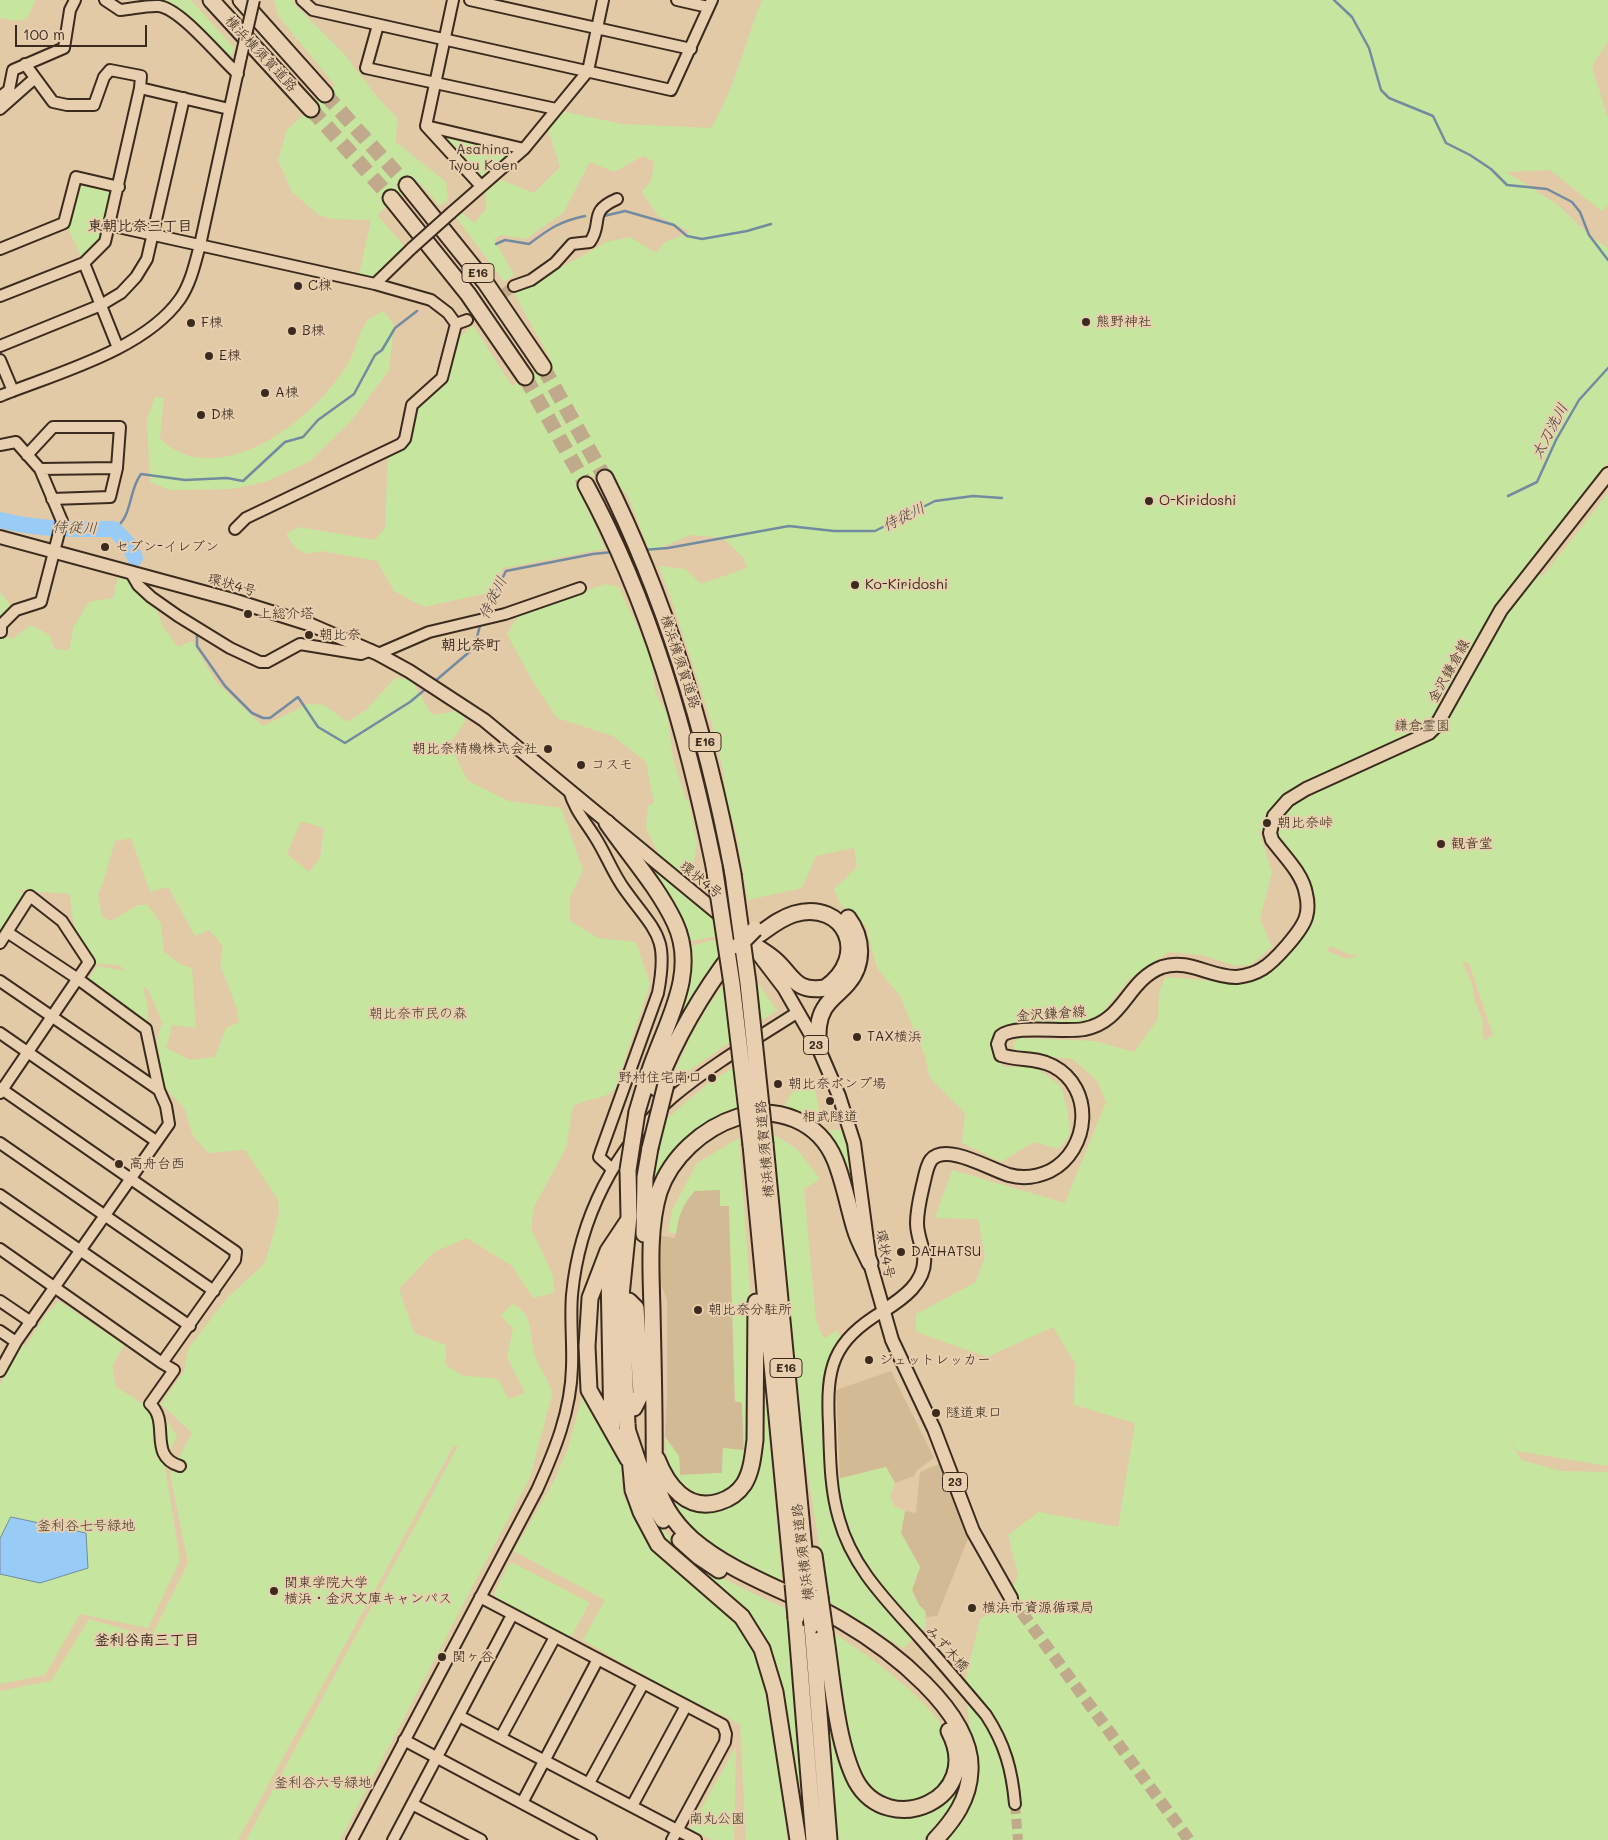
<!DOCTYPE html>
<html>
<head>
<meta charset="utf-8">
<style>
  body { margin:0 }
  #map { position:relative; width:1608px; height:1840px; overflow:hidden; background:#e2caa7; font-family:Mali,sans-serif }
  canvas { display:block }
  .scale { position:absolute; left:15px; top:25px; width:132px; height:22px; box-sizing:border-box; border:2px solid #3b2a1e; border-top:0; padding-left:6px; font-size:15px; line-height:18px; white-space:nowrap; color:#3b2a1e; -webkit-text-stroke:4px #e7cfaf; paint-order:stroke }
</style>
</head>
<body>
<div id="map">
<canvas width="1608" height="1840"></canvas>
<div class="scale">100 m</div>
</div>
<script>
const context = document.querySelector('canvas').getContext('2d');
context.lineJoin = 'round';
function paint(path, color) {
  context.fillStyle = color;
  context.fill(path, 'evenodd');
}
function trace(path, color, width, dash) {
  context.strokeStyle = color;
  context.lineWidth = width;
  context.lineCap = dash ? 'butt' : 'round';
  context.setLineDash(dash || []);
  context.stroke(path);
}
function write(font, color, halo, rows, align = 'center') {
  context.font = font + ' Mali,"Klee One",sans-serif';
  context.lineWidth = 4;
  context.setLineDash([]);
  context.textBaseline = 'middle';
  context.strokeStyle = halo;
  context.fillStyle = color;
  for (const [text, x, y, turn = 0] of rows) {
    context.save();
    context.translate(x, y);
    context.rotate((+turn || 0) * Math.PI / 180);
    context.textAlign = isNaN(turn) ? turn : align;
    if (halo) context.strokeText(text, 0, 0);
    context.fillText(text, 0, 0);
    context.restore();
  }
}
const built = new Path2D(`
  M720,1189L729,1206L735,1401L742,1402L744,1451L723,1449L722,1473L680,1475L679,1456L665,1437L667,1399V1300L655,1269L656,1235L675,1238L678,1219L685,1200L695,1190Z
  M891,1371L934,1458L917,1470L914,1476L895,1483L886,1467L840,1479L836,1390Z
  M939,1464L945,1471L970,1534L937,1616L926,1617L925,1611L919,1605L912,1590L920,1567L901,1533L905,1511L916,1513L920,1472Z`);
const green = new Path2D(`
  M0,0H35L27,19L18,21L0,18Z
  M153,0H191L234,48L230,60L185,14Z
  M274,0H294V4L345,55L378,98L397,118L396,142L446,182L448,200L440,206L419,182L380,212L378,216L405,247L374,278L359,275L371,220L332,219L319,215L292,192L278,160L287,130L335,85L279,17Z
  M762,0H1608V41L1592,66L1608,119V205L1602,211L1550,170L1506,172L1557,204L1589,235L1608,248V463L1526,568L1543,576L1608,493V1466L1517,1451L1499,1421L1521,1460L1561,1471L1608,1472V1840H945L975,1785L965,1682L980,1619L1005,1608L1018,1575L1008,1535L1039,1512L1118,1527L1135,1423L1074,1405L1075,1363L1053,1327L987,1357L916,1332V1314L976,1282L985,1256L978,1219L935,1218L952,1170L1065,1203L1106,1102L1097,1081L1073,1059L1016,1053L1013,1044L1018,1038L1095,1041L1134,1052L1158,1019L1159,993L1165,977L1243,983L1256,978L1292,944L1311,893L1305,871L1258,828L1272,872L1260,919L1272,947L1250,965L1236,966L1202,955L1169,952L1129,979L1100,1016L1080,1023H1013L997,1028L990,1044L998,1061L1004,1067H1035L1061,1086L1068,1113L1070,1134L1059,1149L1034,1142L1001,1162L962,1143L965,1113L930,1078L925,1056L900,996L877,968L866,926L840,904L834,889L857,867L854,848L816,856L802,888L748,900L736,832L726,798L723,770L712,724L673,604L659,566L685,569L701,584L747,568L743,557L723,538L690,535L650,552L628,496L610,476H590L577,482L605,549L503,568L487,593L424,607L394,591L377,561L321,551L307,554L297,549L286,534L299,527L375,540L385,528L388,457L407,445L412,413L448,381L460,337L473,325L512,386L551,360L514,293L607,242L630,237L656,253L665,242L691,232L658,216L642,192L651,181L654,162L643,156L614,172L590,162L563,213L526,239L501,235L494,239L514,275L504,282L456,217L462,213L474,223L486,209V191L501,180L534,193L560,167L548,129L561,111L622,124L711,128C734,91 745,42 762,0ZM1330,946L1351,955L1358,954V956L1347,959L1327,951ZM1462,961L1469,963L1493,1035L1485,1040L1482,1034L1483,1021L1475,1002L1472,984Z
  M443,135L511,150V155L484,178L481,177L441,138Z
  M79,181L112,189L99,244L82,258L67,226Z
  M383,311L394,325L389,370L353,419L310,461L265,482L232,489L170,490L150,482L147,420L155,397L164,398L160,439C211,487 288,436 325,394C334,384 344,371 350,360C356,348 359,332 367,321C371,317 378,314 383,311Z
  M118,577L148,588L163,627L178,647L192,641L216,682L263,726L308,704L324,705L347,722L367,709L395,678L411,679L432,715L462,710L465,722L449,744L468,781L508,801L561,808L583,870L570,897V921L598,938L636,942L650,984L615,1089C604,1100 588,1098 573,1106L566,1148L534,1207L531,1228L553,1276L554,1293L533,1298L512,1266L467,1238L434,1252L399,1289L414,1333L446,1345V1365L461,1375L498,1379L509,1399L525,1393L507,1357L513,1329L501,1315L513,1304C536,1316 528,1338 536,1359C541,1371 550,1381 552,1395L530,1477L340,1840H246L458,1446L454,1445L238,1840H0V1691L51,1681L89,1619L151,1637L188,1563L170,1474L192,1433L161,1404L184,1371L188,1349L227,1298L265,1263L279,1214L278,1200L245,1150L208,1153L192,1134L185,1109L164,1087L157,1042L162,1022L149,991L143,986L148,1008L147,1021L88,980L97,966L126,971L119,965L96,964C76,943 72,922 70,894L18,890L27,897L0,938V634L13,639L30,625L50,635L54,649L69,650L74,626L89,602L113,598ZM301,821L324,828L320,858L309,872L287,854ZM131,838L150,892L168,887L195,936L209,930L223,946L220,964L236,1006L239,1022L226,1028L215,1057L190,1060L166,1048L172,1025L196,1028L192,968L181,965L164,952L161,924L148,905H138L111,921L102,917L98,894L103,883L115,841Z
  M605,584L619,587L652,659L655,692L667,713L673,758L686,800L689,801L697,844L690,881L659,855L646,828L648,806L654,803L646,762L613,736L557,718L532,680L507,634L518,616Z
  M0,592L10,605L0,631Z
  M629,848L715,920L718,936L685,942Z
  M714,940L718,944L721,961L663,1060L646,1109L642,1110L686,947Z
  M756,981L777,1010L761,1021Z
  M725,983L732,1041L671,1083C684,1047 701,1013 725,983Z
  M735,1066L738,1111L682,1147L648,1228L650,1180L660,1125L707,1084Z
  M810,1085H814L823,1132L782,1110L792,1093Z
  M830,1130H841L850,1154L853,1196L826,1138L831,1136Z
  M776,1136L797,1149L820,1179L804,1189L816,1321L824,1339L837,1330L841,1339L823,1373L821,1406L825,1482L886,1467L895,1483L890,1496L894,1506L905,1511L901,1533L920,1567L912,1590L919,1605L925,1611L926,1627L903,1648L828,1601L791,1368L769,1137Z
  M739,1138L752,1317L748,1461C745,1467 744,1475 741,1480C727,1499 695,1502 678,1486C667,1474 666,1453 665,1437L679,1456L680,1475L722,1473L723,1448L744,1450L742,1403L735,1401L729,1206H720V1190L695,1191C683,1203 678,1217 676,1234L668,1232L673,1208L697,1163Z
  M59,1301L124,1345L112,1366L116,1387L163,1416L177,1436L164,1462L180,1560L148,1628L80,1614L45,1675L0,1684V1385L13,1357L23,1343L25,1347L47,1313Z
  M583,1394L621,1464L623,1495L652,1551L738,1626L757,1659L783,1775L787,1840H746L740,1724L664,1687L583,1640L605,1600L514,1551L554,1481L568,1448Z
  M761,1398H766L767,1404L782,1587C732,1561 683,1541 661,1485L685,1505L740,1497Z
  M636,1466C645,1486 651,1508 662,1526C685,1565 747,1590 786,1609L807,1840H803L773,1660L668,1547L648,1517Z
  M513,1563L587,1601L589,1604L572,1635L566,1637L497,1601L494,1593L509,1564Z
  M831,1632C860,1648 937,1705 947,1736C951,1747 951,1759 953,1770L934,1801L885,1802C879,1796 871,1790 865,1783C842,1753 837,1672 831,1632Z
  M820,1638L847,1776L860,1798L878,1812L908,1819L935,1811L958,1784L959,1780L965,1782L960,1799L927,1840H835Z
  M736,1746L734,1840H712L690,1829Z`);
const water = new Path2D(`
  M11,1517L86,1533L88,1568L40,1583L0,1574V1539Z`);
const stream = new Path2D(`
  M1334,0L1352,17L1369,48L1381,90L1389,98L1433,116L1446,143L1470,155L1491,169L1507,185L1547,189L1572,202L1580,212L1589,235L1608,260
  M604,216L625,211L674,225L687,236L702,239L747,231L771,224
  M496,244L505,240L529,244C549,229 560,221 585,216
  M1508,496L1537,482L1556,440L1579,400L1608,368
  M114,529C133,517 128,491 141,474L185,480L227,478L243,481L285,442L303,437L318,420L354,394L375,355L382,350L395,328L417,311
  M643,550L668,548L789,526L834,531H875L935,501L973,496L1002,498
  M172,606L197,621V625
  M483,617L506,571L593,554L613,552
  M197,631V646L225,686L252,713L263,718H270L298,697L318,727L345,743L410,702L428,687
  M434,682L474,648L481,622`);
const river = new Path2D(`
  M0,520C39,530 74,529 114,529L130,546L135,558`);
const minorTunnel = new Path2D(`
  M467,320L514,286
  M1015,1804L1018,1840`);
const majorTunnel = new Path2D(`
  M1011,1598L1189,1840`);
const highwayTunnel = new Path2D(`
  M325,94L407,185
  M311,109L391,198
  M543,367L605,478
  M525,377L586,485`);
const minor = new Path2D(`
  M105,0L120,10C133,9 146,5 159,6C181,9 220,58 238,74
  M302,0L313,10L671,90L712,0
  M453,0L426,126L481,186
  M470,0L691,49
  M677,0L708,7
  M378,25L366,68L556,109
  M25,64L53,102L67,105H94L104,77L110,70L141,76L140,88
  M0,97L9,90L13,70L64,48L70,10L75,0
  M0,109L35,78
  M426,126L524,149
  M451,213L524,149L588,71L603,0
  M109,225L375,284L412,248
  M0,249L64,223L76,177L119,187
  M84,263L118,348
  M375,284L431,300L448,313L456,324L467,320
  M514,286L531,280L555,263L572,244L590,242C604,222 587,212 617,199
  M0,296L84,263L105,242L140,88L229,109
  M0,346L101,305L121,293L136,277L147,259L184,98
  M0,360L13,391
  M0,396C57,373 144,350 180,299C191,283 195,263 200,245L241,57
  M0,445L16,442L40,469L62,521L41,602L16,610L1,625V632
  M27,455L53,427H120L117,468L110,497L52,499
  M40,469L117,468
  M235,529L246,518L401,444L405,439L412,405L442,378L456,324
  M131,573L138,585L151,597L178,616L230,648L260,662H267L300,644L361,654L371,650
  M378,654L429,632L505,614L580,588
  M569,790C574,809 585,821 595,837C606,854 613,874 625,890C656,933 669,936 658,993L601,1151L599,1157L612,1169
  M0,943L30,896L62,921L89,962L0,1093
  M0,981L159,1090
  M0,1033L156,1141
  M0,1088L236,1252L235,1260L162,1363L0,1249
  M0,1143L214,1291
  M0,1195L190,1326
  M0,1301L31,1322
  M883,1311C832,1342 826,1367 829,1425C830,1456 830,1489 839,1519C852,1567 887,1601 919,1637C942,1663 964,1689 986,1715C1005,1744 1012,1770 1015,1804
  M0,1331L16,1342
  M162,1363L174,1370L150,1404C171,1422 147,1456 180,1466
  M0,1371L16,1342L169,1124L166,1106L159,1090L146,1029L78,979L7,932
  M480,1597L723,1725L726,1734L725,1742L672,1840
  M459,1716L696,1840
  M501,1737L555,1637
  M404,1740L591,1840
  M589,1783L643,1684
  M522,1803L598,1659
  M412,1804L481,1840
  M632,1806L686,1706
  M352,1840L537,1490C555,1450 571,1411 572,1367C573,1343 570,1319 572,1295C579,1219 615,1147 673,1097C711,1065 756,1039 798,1012
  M393,1840L512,1615`);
const major = new Path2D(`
  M0,537L233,600L309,624L378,654L409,671L484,720L725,919L748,941L784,988L818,1047L839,1096L854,1143L870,1263L892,1340L934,1429L973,1531L1011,1598
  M883,1311C902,1299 927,1282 924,1256C922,1245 917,1235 917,1223C917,1210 920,1198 923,1185C925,1178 926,1167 931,1160C946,1142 991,1170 1009,1175C1023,1179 1037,1177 1050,1171C1090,1150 1095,1088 1053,1066C1036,1057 1019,1061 1001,1055L998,1044L1001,1036C1015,1024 1064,1033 1084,1029C1124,1022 1127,980 1162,967C1189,958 1211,978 1237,977C1245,976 1254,974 1262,969C1274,962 1302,931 1306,917C1308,910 1308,902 1306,894C1303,874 1284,856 1272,840L1270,833L1274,816L1288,800L1306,789L1429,733L1436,726L1501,610L1608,474`);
const highway = new Path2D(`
  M211,0L311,109
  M241,0L325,94
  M407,185L485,282L543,367
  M391,198L468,294L525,377
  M605,478C668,604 707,736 733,874
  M586,485C650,603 687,734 714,866
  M607,823C630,856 658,887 675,923C696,968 672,1012 656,1054C648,1073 643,1092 637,1112
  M748,941C756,947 766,952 774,959C793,975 794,993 825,988C871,956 845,899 794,914C781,918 771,926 760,934
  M818,1047C818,1034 817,1021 824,1009C830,998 841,992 848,983C864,964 863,938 848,918
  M656,1088C676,1037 701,994 734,951
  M765,1144L808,1591
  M751,1145L793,1584
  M628,1170L629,1216L621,1296L627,1424L633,1490L641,1512L658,1544L742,1617L762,1649L775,1692L798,1840
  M628,1221L608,1251L590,1298L587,1346L589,1390L628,1459
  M644,1234L645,1177L650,1148
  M870,1263C865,1252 858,1240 855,1229C848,1206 844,1182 835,1160C819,1121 777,1105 738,1117C703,1128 671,1157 659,1192C648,1229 651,1271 652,1309C653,1364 655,1420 654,1475C659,1499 673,1522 692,1539C735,1576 793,1592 842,1621C887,1647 974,1712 970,1771C969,1799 954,1820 935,1840
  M629,1301L636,1308L641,1394L634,1408
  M612,1430L609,1273L614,1256
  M628,1432L652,1503L663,1520
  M657,1459C667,1485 687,1512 719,1502C729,1499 738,1493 744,1484C752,1471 753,1455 755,1440L756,1302
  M680,1540L698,1556L719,1570
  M814,1555L820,1597
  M796,1618L814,1840
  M812,1625L829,1840
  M825,1632C832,1676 836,1742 856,1781C889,1840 985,1799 949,1731`);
const minorBridge = new Path2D(`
  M241,57L254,0
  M412,248L451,213`);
const highwayBridge = new Path2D(`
  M714,866L732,984L751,1145
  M733,874L748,983L765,1144
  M738,946L755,929
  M650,1148L666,1084
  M628,1170L637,1112
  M793,1584L796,1618
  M808,1591L812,1625
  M820,1597L825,1632`);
const markers = [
  [298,286,5,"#3b2a1e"],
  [1086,322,5,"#3b2a1e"],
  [191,323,5,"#3b2a1e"],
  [292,331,5,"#3b2a1e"],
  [209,356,5,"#3b2a1e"],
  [265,393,5,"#3b2a1e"],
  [201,415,5,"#3b2a1e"],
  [1149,501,5,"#3b2a1e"],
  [105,547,5,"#3b2a1e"],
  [855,585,5,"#3b2a1e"],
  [248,614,5,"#3b2a1e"],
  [309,635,5,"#3b2a1e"],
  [548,749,5,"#3b2a1e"],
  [581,765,5,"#3b2a1e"],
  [1267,823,5,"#3b2a1e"],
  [1441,844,5,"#3b2a1e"],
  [857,1037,5,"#3b2a1e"],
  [712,1078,5,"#3b2a1e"],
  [778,1084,5,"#3b2a1e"],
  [830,1101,5,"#3b2a1e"],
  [119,1164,5,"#3b2a1e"],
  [901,1252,5,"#3b2a1e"],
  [698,1310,5,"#3b2a1e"],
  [869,1360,5,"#3b2a1e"],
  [936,1413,5,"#3b2a1e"],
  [274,1591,5,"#3b2a1e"],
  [972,1608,5,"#3b2a1e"],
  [442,1657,5,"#3b2a1e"]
];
const shields = [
  [478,273,32],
  [705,742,32],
  [816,1045,25],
  [786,1368,32],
  [955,1482,25]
];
const shieldNames = [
  ["E16",478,273],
  ["E16",705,742],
  ["23",816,1045],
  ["E16",786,1368],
  ["23",955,1482]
];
const streetNames = [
  ["横浜横須賀道路",261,54,47],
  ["環状4号",232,585,16],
  ["横浜横須賀道路",680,662,72],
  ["金沢鎌倉線",1449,671,-61],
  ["環状4号",701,880,39],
  ["金沢鎌倉線",1051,1014,-4],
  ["横浜横須賀道路",765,1149,-95],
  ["環状4号",885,1254,79],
  ["横浜横須賀道路",803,1552,-97],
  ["みず木橋",947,1649,48]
];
const parkNames = [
  ["Asahina",483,150],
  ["Tyou Koen",483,166],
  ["鎌倉霊園",1422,726],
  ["朝比奈市民の森",418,1014],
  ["釜利谷七号緑地",86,1526],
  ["釜利谷六号緑地",323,1783],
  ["南丸公園",717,1819]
];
const poiNames = [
  ["C棟",308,286],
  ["熊野神社",1096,322],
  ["F棟",201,323],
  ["B棟",302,331],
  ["E棟",219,356],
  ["A棟",275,393],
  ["D棟",211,415],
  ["O-Kiridoshi",1159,501],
  ["セブン-イレブン",115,547],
  ["Ko-Kiridoshi",865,585],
  ["上総介塔",258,614],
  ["朝比奈",319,635],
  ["朝比奈精機株式会社",538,749,"right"],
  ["コスモ",591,765],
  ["朝比奈峠",1277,823],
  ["観音堂",1451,844],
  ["TAX横浜",867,1037],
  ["野村住宅南口",702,1078,"right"],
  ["朝比奈ポンプ場",788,1084],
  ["相武隧道",830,1117,"center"],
  ["高舟台西",129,1164],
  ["DAIHATSU",911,1252],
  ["朝比奈分駐所",708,1310],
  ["ジェットレッカー",879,1360],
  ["隧道東口",946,1413],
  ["関東学院大学",284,1583],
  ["横浜・金沢文庫キャンパス",284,1599],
  ["横浜市資源循環局",982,1608],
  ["関ヶ谷",452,1657]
];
const neighbourhoodNames = [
  ["東朝比奈三丁目",140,226],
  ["朝比奈町",471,645],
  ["釜利谷南三丁目",147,1640]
];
const waterNames = [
  ["太刀洗川",1550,431,-62],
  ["侍従川",904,517,-26],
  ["侍従川",75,528,2],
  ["侍従川",493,598,-64]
];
paint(built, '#d2ba95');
paint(green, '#c6e69f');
paint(water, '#98ccf6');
trace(water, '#738ba0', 1);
trace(stream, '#738ba0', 2.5);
trace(river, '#98ccf6', 16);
trace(minorTunnel, '#c1aa8c', 10, [10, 5]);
trace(majorTunnel, '#c1aa8c', 12, [12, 6]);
trace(highwayTunnel, '#c1aa8c', 15, [15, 8]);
trace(minor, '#3b2a1e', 14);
trace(major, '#3b2a1e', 16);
trace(highway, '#3b2a1e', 19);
trace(minor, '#e7cfaf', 10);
trace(major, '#e7cfaf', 12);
trace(highway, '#e7cfaf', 15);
trace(minorBridge, '#3b2a1e', 14, []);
trace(highwayBridge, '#3b2a1e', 19, []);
trace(minorBridge, '#e7cfaf', 10);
trace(highwayBridge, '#e7cfaf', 15);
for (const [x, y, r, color] of markers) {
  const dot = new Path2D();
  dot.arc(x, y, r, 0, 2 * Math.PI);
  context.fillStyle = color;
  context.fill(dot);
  trace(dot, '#e7cfaf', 2);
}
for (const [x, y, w] of shields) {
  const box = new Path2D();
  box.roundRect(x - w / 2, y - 9.5, w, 19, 4);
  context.fillStyle = '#e7cfaf';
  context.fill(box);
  trace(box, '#3b2a1e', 1);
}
write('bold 12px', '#3b2a1e', null, shieldNames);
write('14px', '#3b2a1e', '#e7cfaf', streetNames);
write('14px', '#493d2b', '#e7cfaf', parkNames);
write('14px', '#3b2a1e', '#e7cfaf', poiNames, 'left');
write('bold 15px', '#3b2a1e', '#e7cfaf', neighbourhoodNames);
write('italic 15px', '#49423e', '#e7cfaf', waterNames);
</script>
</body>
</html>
